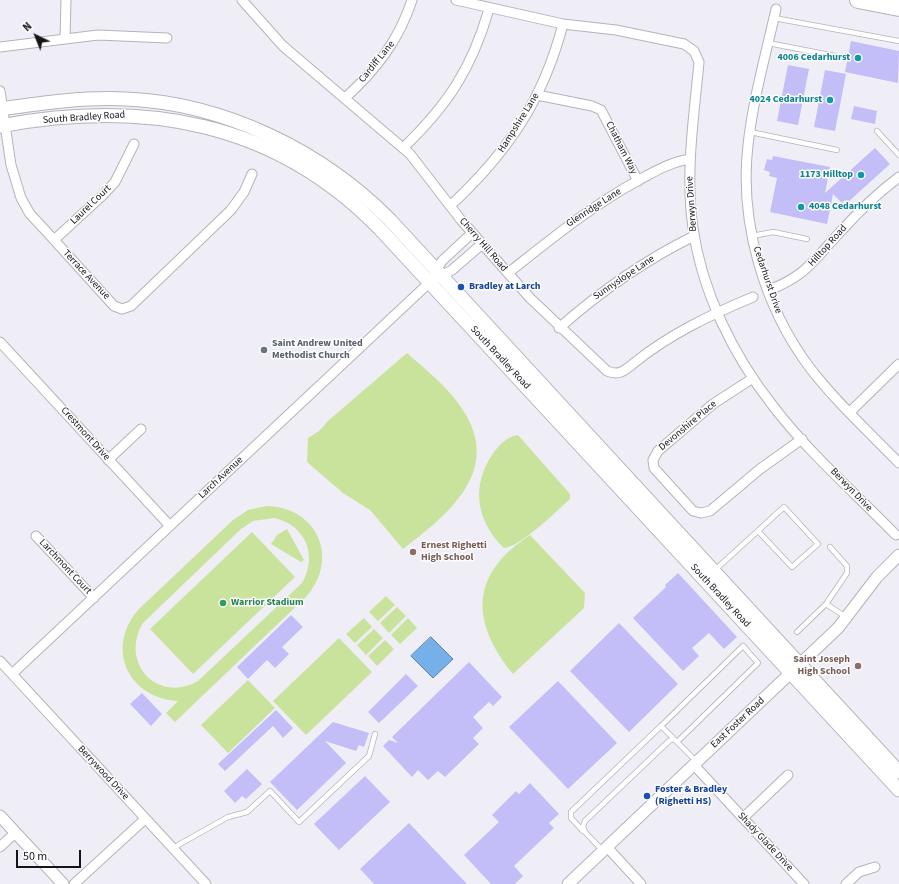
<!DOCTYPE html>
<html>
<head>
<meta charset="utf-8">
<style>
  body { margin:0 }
  #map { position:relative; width:899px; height:884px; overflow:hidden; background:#efeef7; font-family:"Source Sans 3",sans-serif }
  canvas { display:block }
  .north { position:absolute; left:16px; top:16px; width:40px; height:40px; -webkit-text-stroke:3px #fdfcfe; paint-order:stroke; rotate:317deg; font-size:11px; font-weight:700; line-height:16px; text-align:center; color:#151417 }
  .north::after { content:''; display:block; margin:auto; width:14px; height:18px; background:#151417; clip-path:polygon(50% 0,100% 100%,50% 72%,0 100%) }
  .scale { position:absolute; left:16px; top:850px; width:65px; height:18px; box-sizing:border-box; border:2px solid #151417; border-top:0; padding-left:5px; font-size:12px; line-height:14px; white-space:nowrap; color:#151417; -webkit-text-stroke:3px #fdfcfe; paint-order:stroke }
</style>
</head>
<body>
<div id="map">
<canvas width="899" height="884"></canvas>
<div class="north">N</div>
<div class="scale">50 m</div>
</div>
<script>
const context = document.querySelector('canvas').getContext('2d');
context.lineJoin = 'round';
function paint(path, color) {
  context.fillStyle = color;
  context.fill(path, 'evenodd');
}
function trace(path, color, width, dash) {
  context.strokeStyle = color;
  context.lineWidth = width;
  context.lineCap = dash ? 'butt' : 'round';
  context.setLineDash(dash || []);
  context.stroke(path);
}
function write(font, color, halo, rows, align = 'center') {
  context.font = font + ' "Source Sans 3",sans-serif';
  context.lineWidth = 3;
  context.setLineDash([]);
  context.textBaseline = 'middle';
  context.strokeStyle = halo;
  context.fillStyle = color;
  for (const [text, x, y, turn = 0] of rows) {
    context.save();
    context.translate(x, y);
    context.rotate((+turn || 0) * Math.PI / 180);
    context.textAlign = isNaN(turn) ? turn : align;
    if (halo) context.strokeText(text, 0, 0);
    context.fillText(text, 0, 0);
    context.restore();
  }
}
const green = new Path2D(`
  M407,353C427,371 452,390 466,415C500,474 446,516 403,549L370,510L343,493L307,462L308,438L319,431L329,420Z
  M518,435L570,494V499C557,511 520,547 504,548C475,520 471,484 494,452C500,444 508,436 518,435Z
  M266,506C318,507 340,559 306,597L175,722L166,713L178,701C127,698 105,647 139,609L233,520L248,510ZM274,518C306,525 318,556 302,583L198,681C158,704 119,663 143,623L241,529L253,521Z
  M287,529L304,560L301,562L271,544L277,535Z
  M252,532L295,577L193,674L150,629Z
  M530,535L585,593L584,608L513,674C470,621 470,574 530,535Z
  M386,596L395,605L378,621L369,612Z
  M397,607L406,616L389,633L380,623Z
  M364,618L372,627L355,643L346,634Z
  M408,618L417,628L400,644L391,635Z
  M374,629L383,638L366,655L357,645Z
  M339,638L372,672L306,735L273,701Z
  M385,640L394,649L377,666L368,656Z
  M248,680L275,708L228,753L201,725Z`);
const water = new Path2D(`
  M431,637L453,659L433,678L411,656Z`);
const building = new Path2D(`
  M851,41L899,51L898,83L845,72Z
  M788,65L809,69L798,125L777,121Z
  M825,70L846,74L835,131L814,127Z
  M854,106L877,111L875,124L851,119Z
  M875,148L890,164L847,203L845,200L842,203L833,194L827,224L770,212L777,178L769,176L770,172L764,170L767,159L772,160L773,156L830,167L825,193Z
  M678,573L737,637L724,649L709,633L692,648L699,656L683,671L633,618L666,587L665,585Z
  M291,615L303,627L282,647L289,654L275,668L267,660L248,679L237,667Z
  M619,623L678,684L629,732L570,671Z
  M469,662L502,697L493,706L489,702L473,717L483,728L473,738L479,744L445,777L438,771L428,780L418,770L412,777L383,746L389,740L398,743L392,737Z
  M406,674L418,686L379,723L368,712Z
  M558,681L617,743L568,789L509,727Z
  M142,693L162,714L151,726L130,704Z
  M276,710L293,728L283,738L273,726L225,771L218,764Z
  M333,722L369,733L364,747L359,745L356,751L325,741L346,763L297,810L270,782Z
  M247,769L262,784L246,799L242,796L235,803L224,791Z
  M365,776L390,802L339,850L314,824Z
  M530,783L559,814L549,823L554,828L514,866L523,876L515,884H491L464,855L499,822L492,815L516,791L519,794Z
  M409,823L467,884H374L360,869Z`);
const service = new Path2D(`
  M774,18L899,41
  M768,43L835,56
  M877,131L899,155
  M750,132L837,150
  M752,236L773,232L807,239
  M715,570L784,507L818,544L792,567L758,531
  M826,604L847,573V566L830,547
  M797,632L826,604L846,617
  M674,739L661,726L743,646L758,663L677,742
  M583,831L571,818V812L661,726
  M173,848L228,817L247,812L270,791L299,822L369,756L375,734
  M602,850L585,832L583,826L585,821L669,741L674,739L697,762`);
const minor = new Path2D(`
  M242,0L283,46L410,154L461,220L530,298L607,371C619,376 624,371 634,363C670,334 710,315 753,297
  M456,0L563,24L616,30L684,44L694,51L699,62C694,117 685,173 693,228C702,292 733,355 773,406C808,452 855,493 896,535
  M776,9C766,54 753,99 748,145C739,222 764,307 810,368C836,402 869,432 899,463
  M65,39L66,0
  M0,47L98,35L167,38
  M0,91L11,165L21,198L30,214L45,230L114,306L122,309L131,306L231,210L244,192L252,174
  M537,95L592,106L601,110L638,181
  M345,98C376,70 399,40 412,0
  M403,148C448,105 472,68 489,9
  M450,206C507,153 543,101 563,24
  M54,240L103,195L115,182L134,144
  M508,273C550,240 590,207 637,181C654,172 670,162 690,159
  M434,274L442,261L472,233
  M769,290C808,275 815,258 843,229C860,210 879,192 899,177
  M559,328C601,291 645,260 694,236
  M0,342L170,526
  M753,378L713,404L658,451L653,460L654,468L693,511L701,513L710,511L760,469L802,439
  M850,412L899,364
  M108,460L141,429
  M36,536L94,598
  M0,661L206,884
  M12,674L430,282L452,270L482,244
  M694,765L804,884
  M743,818L788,775
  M0,847L15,833
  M607,847L641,884
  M74,884L145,819
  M846,884L859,872L875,867`);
const tertiary = new Path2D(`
  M0,816L63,884
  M568,884L838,628L877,577L899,555`);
const secondary = new Path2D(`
  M0,109C42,103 84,97 126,99C224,103 322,151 390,220L899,772
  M0,126C144,99 275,121 380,229L899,790`);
const motorway = new Path2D(`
  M858,0L899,8`);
const markers = [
  [858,58,4,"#0f9aa8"],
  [830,100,4,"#0f9aa8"],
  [861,175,4,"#0f9aa8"],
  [801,207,4,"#0f9aa8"],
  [461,287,4,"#1a4fb4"],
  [264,350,4,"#6b7280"],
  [413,552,4,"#8d6e63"],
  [223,603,4,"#2e9e5b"],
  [858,666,4,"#8d6e63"],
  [647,796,4,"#1a4fb4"]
];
const cultureNames = [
  ["4006 Cedarhurst",850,58],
  ["4024 Cedarhurst",822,100],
  ["1173 Hilltop",853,175],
  ["4048 Cedarhurst",809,207,"left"]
];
const streetNames = [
  ["Cardiff Lane",377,62,-51],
  ["South Bradley Road",84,118,-4],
  ["Hampshire Lane",519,123,-58],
  ["Chatham Way",621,148,63],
  ["Berwyn Drive",692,204,-94],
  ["Laurel Court",91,205,-44],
  ["Glenridge Lane",594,208,-33],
  ["Cherry Hill Road",483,245,49],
  ["Hilltop Road",828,246,-48],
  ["Terrace Avenue",86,275,47],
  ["Sunnyslope Lane",624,278,-34],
  ["Cedarhurst Drive",767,280,71],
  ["South Bradley Road",500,358,47],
  ["Devonshire Place",688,426,-40],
  ["Crestmont Drive",85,434,48],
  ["Larch Avenue",221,478,-43],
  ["Berwyn Drive",851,490,46],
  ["Larchmont Court",65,567,47],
  ["South Bradley Road",720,596,47],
  ["East Foster Road",738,723,-43],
  ["Berrywood Drive",103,773,47],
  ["Shady Glade Drive",765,842,47]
];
const transitNames = [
  ["Bradley at Larch",469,287],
  ["Foster & Bradley",655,790],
  ["(Righetti HS)",655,802]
];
const worshipNames = [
  ["Saint Andrew United",272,344],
  ["Methodist Church",272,356]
];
const educationNames = [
  ["Ernest Righetti",421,546],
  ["High School",421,558],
  ["Saint Joseph",850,660,"right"],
  ["High School",850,672,"right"]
];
const leisureNames = [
  ["Warrior Stadium",231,603]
];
paint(green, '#c9e39c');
paint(water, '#75b0e9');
trace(water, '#5881aa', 1);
paint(building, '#c3bdf8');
trace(service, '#b4b3bc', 6);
trace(minor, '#b4b3bc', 11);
trace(tertiary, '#b4b3bc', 13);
trace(secondary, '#b4b3bc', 15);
trace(motorway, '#b4b3bc', 18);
trace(service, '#fff', 4.5);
trace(minor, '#fff', 9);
trace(tertiary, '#fff', 11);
trace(secondary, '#fff', 13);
trace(motorway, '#fff', 16);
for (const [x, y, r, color] of markers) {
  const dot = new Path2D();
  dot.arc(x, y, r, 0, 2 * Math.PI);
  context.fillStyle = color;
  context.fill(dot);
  trace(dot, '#fdfcfe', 1.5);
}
write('bold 10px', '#0d838f', '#fdfcfe', cultureNames, 'right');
write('10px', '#151417', '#fdfcfe', streetNames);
write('bold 10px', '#164399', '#fdfcfe', transitNames, 'left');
write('bold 10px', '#5b616d', '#fdfcfe', worshipNames, 'left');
write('bold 10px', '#785e54', '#fdfcfe', educationNames, 'left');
write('bold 10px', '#27864d', '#fdfcfe', leisureNames, 'left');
</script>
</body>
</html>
